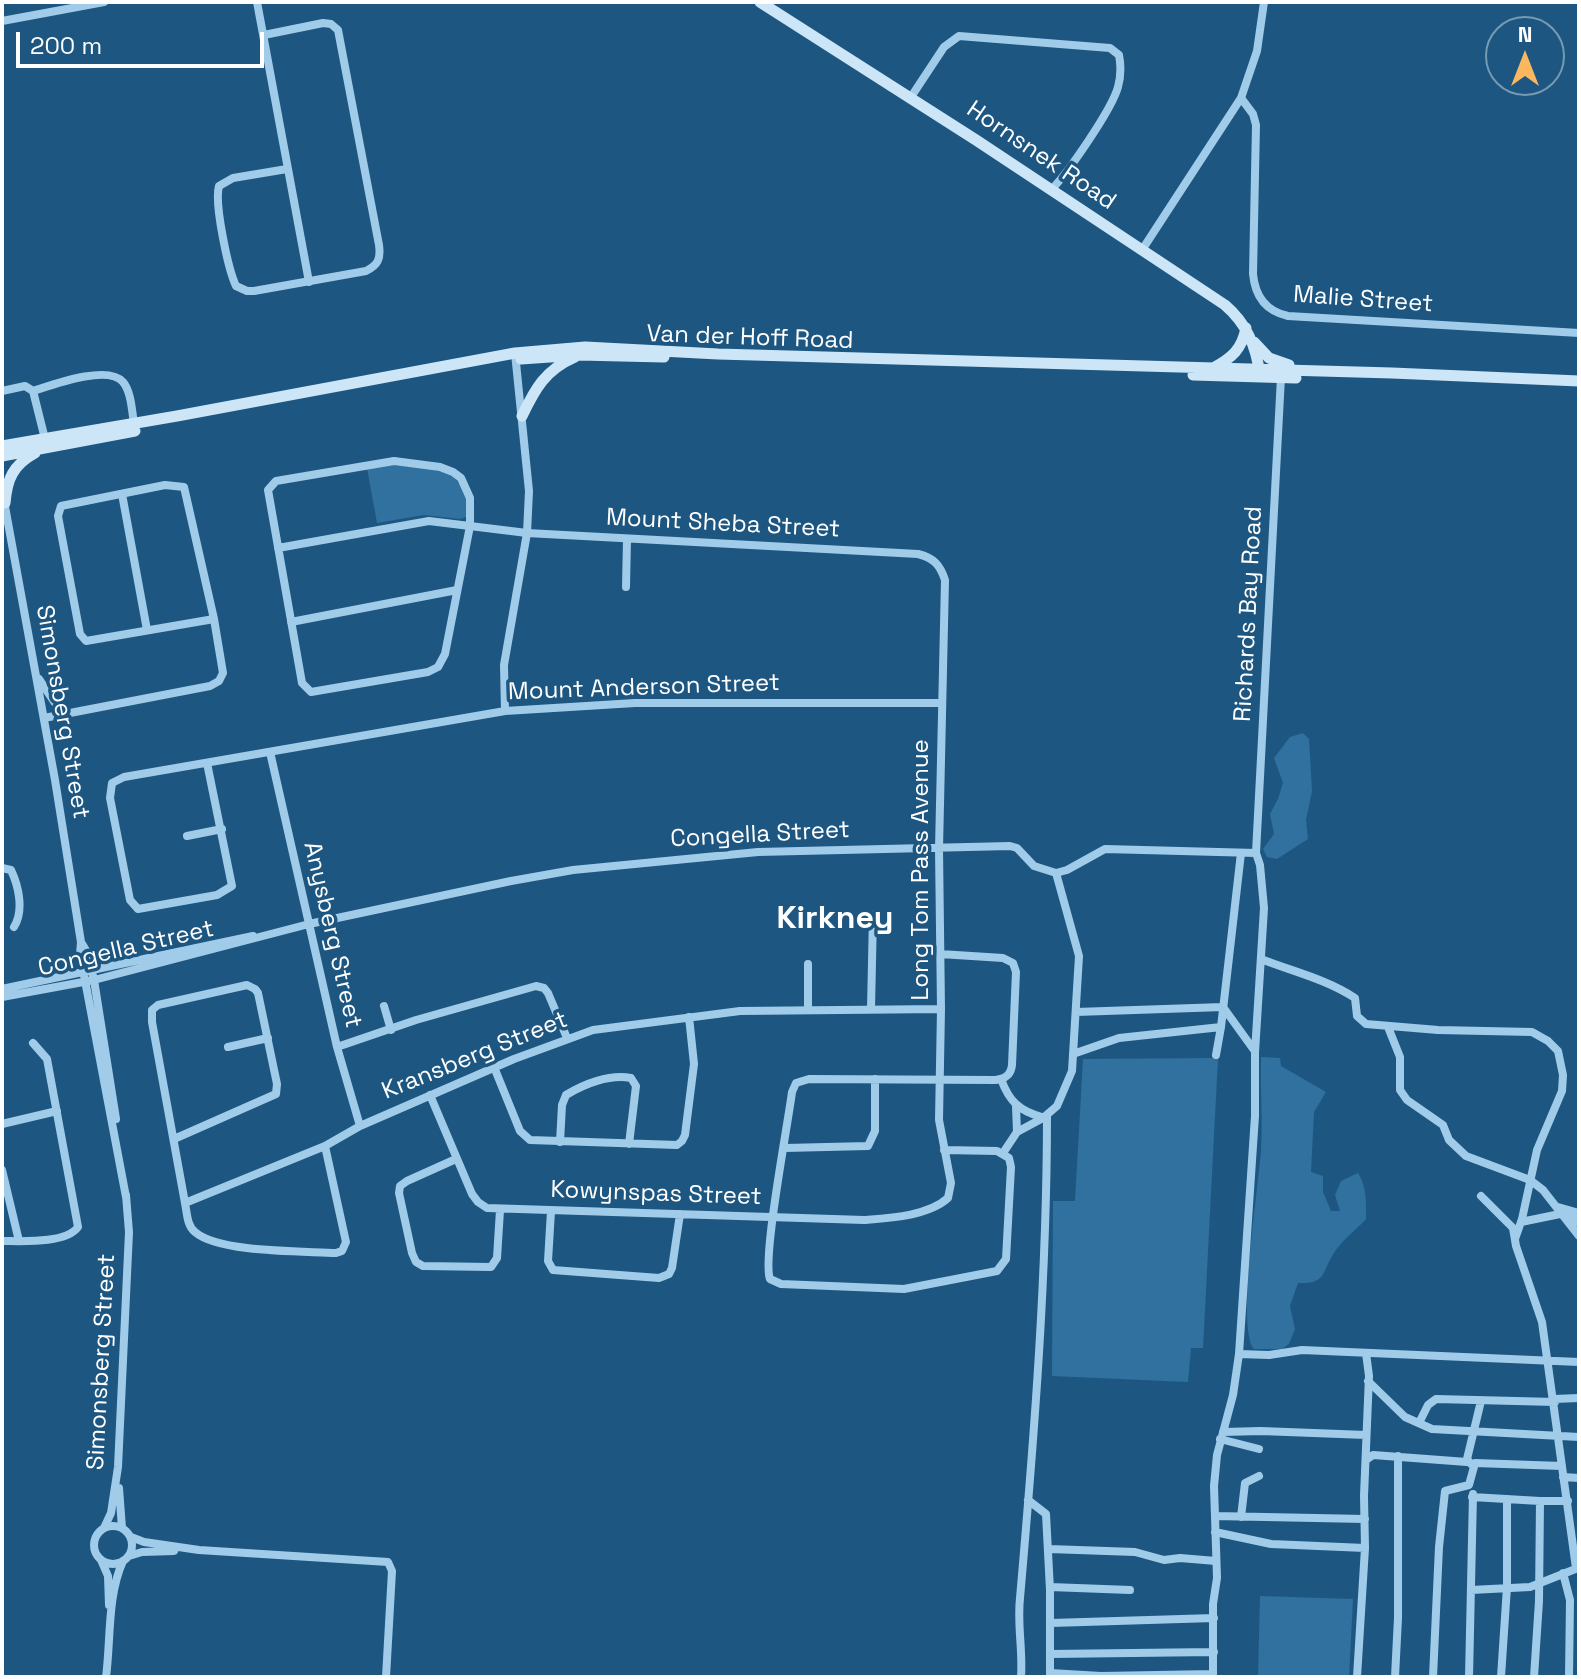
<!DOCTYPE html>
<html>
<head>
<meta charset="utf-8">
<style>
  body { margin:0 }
  #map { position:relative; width:1581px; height:1679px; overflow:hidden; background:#1d5781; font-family:"Space Grotesk",sans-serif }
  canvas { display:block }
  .frame { position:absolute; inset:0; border:4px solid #fff; pointer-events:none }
  .north { position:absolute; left:1485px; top:16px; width:80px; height:80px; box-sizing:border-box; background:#1d5781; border:2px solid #779ab3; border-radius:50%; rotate:0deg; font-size:22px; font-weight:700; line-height:32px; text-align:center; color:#fff }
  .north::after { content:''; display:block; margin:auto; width:28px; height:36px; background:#fab75f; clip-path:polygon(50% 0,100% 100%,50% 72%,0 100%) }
  .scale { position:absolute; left:16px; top:32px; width:248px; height:36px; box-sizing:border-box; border:4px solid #fff; border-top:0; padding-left:10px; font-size:24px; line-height:28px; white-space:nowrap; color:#fff; -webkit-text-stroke:6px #1d5781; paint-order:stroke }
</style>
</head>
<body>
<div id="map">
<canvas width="1581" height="1679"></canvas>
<div class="frame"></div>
<div class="north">N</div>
<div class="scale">200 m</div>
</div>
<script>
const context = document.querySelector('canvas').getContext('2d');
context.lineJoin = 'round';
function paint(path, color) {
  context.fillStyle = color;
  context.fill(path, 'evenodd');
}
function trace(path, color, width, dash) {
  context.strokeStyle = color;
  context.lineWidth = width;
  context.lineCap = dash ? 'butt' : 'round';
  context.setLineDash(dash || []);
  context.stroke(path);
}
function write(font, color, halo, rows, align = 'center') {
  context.font = font + ' "Space Grotesk",sans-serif';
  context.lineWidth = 7;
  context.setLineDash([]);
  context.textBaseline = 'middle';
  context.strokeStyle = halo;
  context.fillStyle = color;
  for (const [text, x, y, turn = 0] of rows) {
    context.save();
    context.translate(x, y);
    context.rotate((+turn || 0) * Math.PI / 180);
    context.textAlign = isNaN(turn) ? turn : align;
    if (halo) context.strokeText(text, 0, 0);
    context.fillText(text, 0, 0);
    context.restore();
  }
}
const green = new Path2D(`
  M386,464L447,472C461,480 474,502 466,517L460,519L424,515L377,523L367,468Z
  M1303,733L1309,739L1312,791L1306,820L1308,839L1277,859L1267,857L1263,849L1274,834L1270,814L1278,799L1283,783L1274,758L1290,737Z
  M1261,1057L1280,1058L1281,1066L1326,1092L1314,1112L1311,1172L1323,1176V1192L1331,1211H1340L1335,1195L1341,1181L1358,1173C1367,1187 1366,1203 1366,1219C1356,1230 1341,1241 1334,1253C1321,1273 1327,1284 1298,1283L1290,1306L1295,1329L1289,1344L1282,1349H1254C1236,1329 1259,1184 1261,1149C1263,1119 1260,1088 1261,1057Z
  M1218,1058L1203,1348H1191L1188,1382L1052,1376L1053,1201H1075L1083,1059Z
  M1260,1596L1353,1599L1349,1677H1258Z`);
const street = new Path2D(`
  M257,2L309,282
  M2,21L104,2
  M264,35L323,23L331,24L338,30L379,245C381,259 378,265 366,271L254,291H247L236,286C228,269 214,203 219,186L233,178L287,169
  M911,97L944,47L959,36L1110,48L1119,55C1121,65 1121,76 1118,87C1112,109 1068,173 1051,190
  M1241,98L1253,114L1256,125L1253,274C1255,296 1265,311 1288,316L1579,333
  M1142,250L1241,98L1257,51L1264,2
  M2,391L25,386L33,391L45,439
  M33,391C52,385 108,364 123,382C131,391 132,411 134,424
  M394,461L440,467L453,472L461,478L470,498V526L445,654L438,667L428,672L311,692L302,683L268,490L276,481Z
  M122,494L147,630
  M4,501L55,780L81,942L80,954L126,1197
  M278,548L429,521L527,533L918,554C934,558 940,565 945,580L939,849L941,1009L939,1120L951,1183L948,1198C928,1216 890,1218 864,1220L487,1208L478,1202L472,1194L430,1095
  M626,587L627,539
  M291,622L457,590
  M39,679L57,706L68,713
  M505,711L504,665L527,533L529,491L515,353
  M44,718L210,686L219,681L223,673L214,619L184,487L165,485L61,506L58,516L80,634L86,641L214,619
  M270,752L337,1047L360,1126
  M207,763L232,886L217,895L138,909L130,900L110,798L112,783L124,777L505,711L635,703H942
  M187,836L222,829
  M2,868L11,870C19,887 24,911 14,927
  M81,942L87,952L94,980L116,1119
  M940,954L1003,958L1013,963L1016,972L1012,1065C1011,1075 1005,1079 995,1080L809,1079L796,1083L792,1092C788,1124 762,1259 770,1279L781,1284L904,1289L997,1271L1006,1259L1011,1167L1009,1158L997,1151L944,1150
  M1261,959C1294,972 1326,979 1355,998L1357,1016L1366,1024L1438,1030L1532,1032L1548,1041L1558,1051L1563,1075L1562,1091L1537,1150L1522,1219L1515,1239
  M2,989L253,936
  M2,997L94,980L309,924L511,881L573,870L758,852L1010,846L1017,848L1034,866L1056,873L1067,870L1105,849L1256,853
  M384,1006L391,1030
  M808,1009V964
  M871,1009L873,915
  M1076,1012L1223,1007L1254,1050
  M1388,1027L1400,1057V1090L1407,1100L1443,1125L1449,1140L1466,1156L1530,1180L1543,1190L1579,1236
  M228,1047L268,1038
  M337,1047L416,1020L536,986L544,988L548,993L567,1038
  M1073,1054L1119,1038L1221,1027
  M1216,1055L1221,1027L1241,853
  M494,1067L520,1131L530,1140L677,1145L682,1141L685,1135L694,1064L689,1017
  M1001,1079C1009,1101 1019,1111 1042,1117
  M1016,1106L1017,1132
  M2,1124L57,1111
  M174,1139L276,1094L277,1084L258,993L255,989L247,985L158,1005L152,1010V1022L185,1203C187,1213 187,1226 195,1232C219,1253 303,1251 336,1253L342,1251L346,1242L344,1233L325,1146
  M560,1142L562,1105L566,1095C584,1084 609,1074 631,1078L636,1086L629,1144
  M785,1148L868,1146L875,1131V1079
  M1003,1153L1017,1132L1043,1118L1057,1106L1072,1071L1079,956L1056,873
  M456,1159L407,1181L400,1186L399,1193L412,1253L416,1262L423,1266L491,1267L497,1258L500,1210
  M2,1170L19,1241
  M1481,1196L1513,1228L1516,1246L1542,1322L1576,1568
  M185,1203L325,1146L360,1126L514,1059L593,1030L740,1011L941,1009
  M1558,1207L1579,1213
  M551,1211L548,1261L553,1270L659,1278L669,1274L672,1268L680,1214
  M1570,1212L1579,1223
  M1521,1222L1560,1214
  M2,1241C21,1241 66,1244 78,1227L47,1059L33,1043
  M1239,1354L1269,1355L1302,1350L1579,1362
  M1368,1381L1405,1417L1432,1429L1579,1437
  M1554,1399L1579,1398
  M1419,1423L1428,1405L1436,1399L1555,1402
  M1223,1432L1261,1431L1366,1435
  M1220,1439L1259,1449
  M1366,1460L1373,1455L1467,1462
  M1471,1464L1467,1459L1481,1401
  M1563,1477L1579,1478
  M119,1488L122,1528
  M1472,1497L1540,1501L1539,1601L1534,1677
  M1028,1500L1046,1514L1050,1590V1677
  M1540,1501H1568
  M1215,1516L1365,1519
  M1241,1517L1245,1483L1259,1476
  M94 1545a19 19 0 1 1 38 0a19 19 0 1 1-38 0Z
  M104,1528L111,1513L118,1467L129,1232L126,1195
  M1215,1532L1271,1544L1365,1548
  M131,1537L144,1542L199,1550L388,1562L392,1571L386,1677
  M1049,1549L1135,1552L1164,1560L1180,1558L1216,1561
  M129,1556L142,1552L174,1551
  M101,1560L108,1576L109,1605
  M1563,1573L1570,1600L1569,1677
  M1050,1587L1130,1590
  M1471,1590L1530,1587L1578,1568
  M1051,1623L1214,1618
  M1050,1654L1214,1652
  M1050,1673L1101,1676L1213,1674
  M106,1677C111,1640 107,1596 123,1561
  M1021,1677C1023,1651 1017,1624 1020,1598C1034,1438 1047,1276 1047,1115
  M1213,1677V1604L1217,1578L1214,1486L1217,1455L1233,1395L1239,1354L1255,1116V1052L1264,908L1260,865L1256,853L1281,377
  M1357,1677L1365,1548L1364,1496L1369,1376L1366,1353
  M1395,1677L1398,1618V1456
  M1433,1677L1439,1547L1445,1491L1469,1485L1475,1463L1562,1466
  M1469,1677L1473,1494
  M1501,1677L1507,1587V1499`);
const secondary = new Path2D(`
  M760,2L976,140L1225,305C1247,324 1256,346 1260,375
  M1254,342L1269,358L1289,365
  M521,359L579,355L664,357
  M1213,368C1232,358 1242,349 1246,328
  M1193,375L1296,378
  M522,416C535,389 545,370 575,357
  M2,446L177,416L515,353L585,347L718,354L1392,373L1579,381
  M2,456L135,431
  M5,503C7,479 13,465 35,453`);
const streetNames = [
  ["Hornsnek Road",1041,156,34],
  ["Malie Street",1363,300,4],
  ["Van der Hoff Road",750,338,2],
  ["Mount Sheba Street",723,524,3],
  ["Richards Bay Road",1249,614,-87],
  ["Mount Anderson Street",644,688,-2],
  ["Simonsberg Street",62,712,80],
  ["Congella Street",760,835,-3],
  ["Long Tom Pass Avenue",921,870,-90],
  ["Anysberg Street",332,935,77],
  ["Congella Street",126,949,-13],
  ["Kransberg Street",475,1056,-22],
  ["Kowynspas Street",656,1194,2],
  ["Simonsberg Street",102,1362,-87]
];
const districtNames = [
  ["Kirkney",835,919]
];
paint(green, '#3071a0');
trace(street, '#a1cce9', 8);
trace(secondary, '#cce5f7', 11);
write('24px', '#fff', '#1d5781', streetNames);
write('bold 32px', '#fff', '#1d5781', districtNames);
</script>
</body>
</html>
